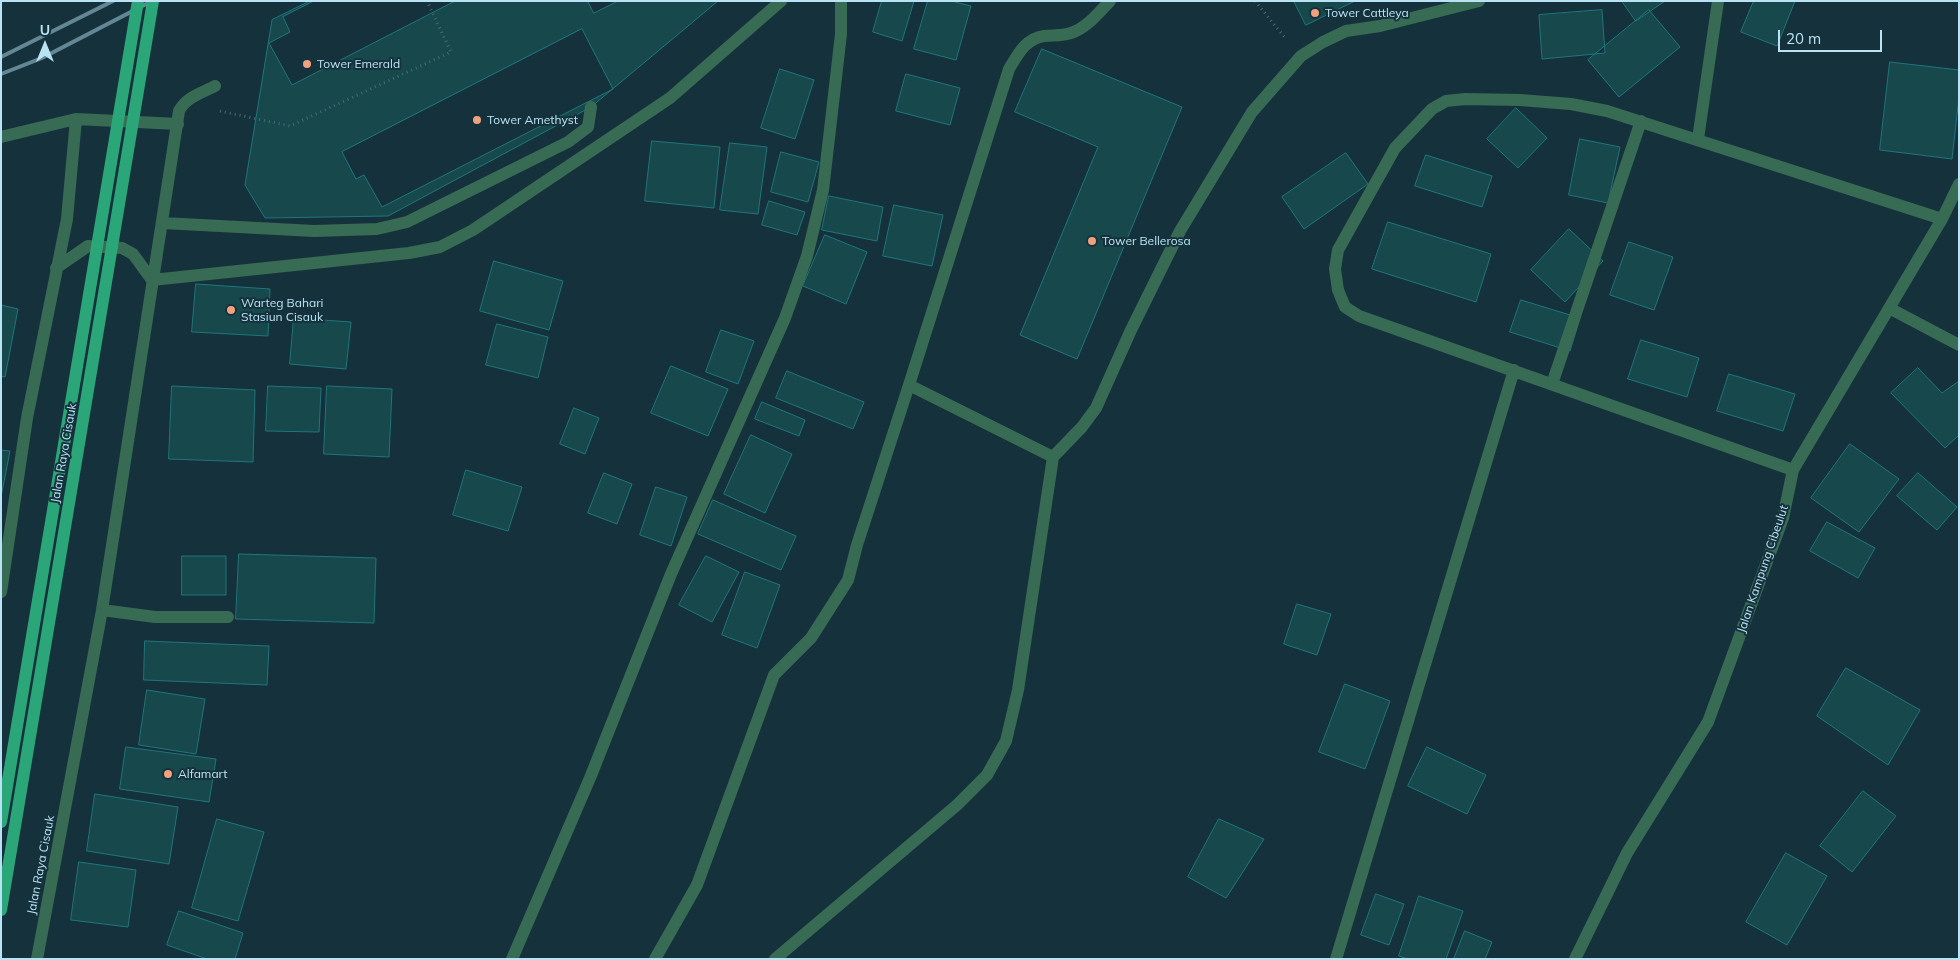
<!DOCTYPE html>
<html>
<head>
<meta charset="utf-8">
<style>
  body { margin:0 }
  #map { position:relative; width:1960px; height:960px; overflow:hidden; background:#15323c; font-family:Mulish,sans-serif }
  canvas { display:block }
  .frame { position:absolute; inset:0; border:2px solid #b9e3f4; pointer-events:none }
  .north { position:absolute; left:20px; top:20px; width:50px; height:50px; -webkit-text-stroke:4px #15323c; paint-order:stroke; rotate:0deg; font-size:14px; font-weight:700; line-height:20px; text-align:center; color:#b9e3f4 }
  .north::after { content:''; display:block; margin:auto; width:18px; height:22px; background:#b9e3f4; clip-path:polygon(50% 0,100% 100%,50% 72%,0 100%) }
  .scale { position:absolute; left:1778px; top:30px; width:104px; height:22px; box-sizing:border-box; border:2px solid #b9e3f4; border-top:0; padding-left:6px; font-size:15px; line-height:18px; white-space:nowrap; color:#b9e3f4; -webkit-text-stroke:4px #15323c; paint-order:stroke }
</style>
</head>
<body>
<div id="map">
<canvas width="1960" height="960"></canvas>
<div class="frame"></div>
<div class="north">U</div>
<div class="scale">20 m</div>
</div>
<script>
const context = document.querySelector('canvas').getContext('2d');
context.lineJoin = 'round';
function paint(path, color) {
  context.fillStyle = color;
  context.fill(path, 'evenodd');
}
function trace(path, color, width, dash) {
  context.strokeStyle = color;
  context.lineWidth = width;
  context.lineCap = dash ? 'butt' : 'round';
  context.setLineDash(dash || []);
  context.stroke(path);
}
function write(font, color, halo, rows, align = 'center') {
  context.font = font + ' Mulish,sans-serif';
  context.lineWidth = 4;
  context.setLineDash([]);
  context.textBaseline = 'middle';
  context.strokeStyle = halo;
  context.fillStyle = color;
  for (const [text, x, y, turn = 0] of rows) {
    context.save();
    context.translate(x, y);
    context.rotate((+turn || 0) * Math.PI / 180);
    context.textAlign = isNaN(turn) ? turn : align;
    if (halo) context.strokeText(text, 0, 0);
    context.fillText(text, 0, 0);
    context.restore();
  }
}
const building = new Path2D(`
  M310,1H718L591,107L388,216L265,218L245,185L272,20Z
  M314,1H455L292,85L269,43L290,32L283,17Z
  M588,1H618L594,13Z
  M882,1H914L902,41L873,32Z
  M928,1H951L971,6L956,60L914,49Z
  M1294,1H1355L1306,25Z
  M1622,1H1665L1636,21Z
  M1754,1H1795L1777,46L1741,32Z
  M1602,10L1605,53L1542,59L1539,15Z
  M1649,10L1680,47L1619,97L1588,60Z
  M582,29L613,89L382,207L364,175L356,179L342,152Z
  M1042,49L1182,107L1077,359L1020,335L1098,147L1015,112Z
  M1890,62L1959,70V97L1952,159L1880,150Z
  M780,69L814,80L795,139L761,128Z
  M906,74L960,88L950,125L896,111Z
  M1516,108L1547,138L1518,168L1487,139Z
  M1580,139L1620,147L1608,203L1569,195Z
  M652,141L720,147L714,208L645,201Z
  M730,143L767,147L758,214L720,210Z
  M781,152L819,162L808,202L771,192Z
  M1346,153L1368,184L1304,229L1282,197Z
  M1426,155L1492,176L1482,207L1415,186Z
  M829,196L883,207L877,241L822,230Z
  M769,201L805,212L797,235L762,225Z
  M894,205L943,215L932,266L883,256Z
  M1388,222L1491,254L1476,302L1372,269Z
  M1569,229L1603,261L1565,302L1531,270Z
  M825,235L867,252L846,304L803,286Z
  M1629,242L1673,257L1654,310L1610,295Z
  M494,261L563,281L549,330L480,311Z
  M196,284L270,289L268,336L192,332Z
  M1521,300L1580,318L1570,351L1510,332Z
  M1,305L18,309L5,377L1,376Z
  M294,318L351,322L346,369L290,364Z
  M497,324L548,337L538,378L486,365Z
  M721,330L754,341L738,384L706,372Z
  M1641,340L1699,358L1687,397L1628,379Z
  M671,366L728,389L708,436L651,413Z
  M1918,368L1942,393L1959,381V435L1945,448L1891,393Z
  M787,371L864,402L853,429L776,398Z
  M1729,374L1795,394L1783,431L1717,411Z
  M172,386L255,390L253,462L169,459Z
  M268,386L321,388L319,432L266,431Z
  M327,386L392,389L389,457L324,454Z
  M762,402L805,420L799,436L755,419Z
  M574,408L599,418L585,454L560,444Z
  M751,435L792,454L765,513L724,494Z
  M1850,444L1899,479L1859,532L1811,498Z
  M1,450L10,451L1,497Z
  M466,470L522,487L508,531L453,515Z
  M604,473L632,484L617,524L588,513Z
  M1918,473L1957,507L1937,530L1897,496Z
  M656,487L687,497L671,546L640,535Z
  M713,500L796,536L781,570L698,534Z
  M1827,522L1875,548L1858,578L1810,551Z
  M239,554L376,558L374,623L236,619Z
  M182,556H226V595H182Z
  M706,556L739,572L712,622L679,605Z
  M745,572L780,585L757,648L722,635Z
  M1297,604L1331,614L1317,655L1284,644Z
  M145,641L269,646L267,685L144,680Z
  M1846,668L1920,710L1888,765L1817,716Z
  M1345,684L1390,701L1365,769L1319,752Z
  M147,690L205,699L196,754L139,745Z
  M126,747L216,759L209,802L120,789Z
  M1427,747L1486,775L1467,814L1408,786Z
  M1863,791L1896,816L1852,872L1820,846Z
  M95,794L178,807L169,864L87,851Z
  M217,819L264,832L238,921L192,908Z
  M1219,819L1264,839L1226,898L1188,877Z
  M1786,853L1827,876L1787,945L1746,922Z
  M79,862L136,870L128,927L71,920Z
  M1376,894L1404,904L1389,945L1361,935Z
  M1419,896L1463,911L1446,959H1408L1399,956Z
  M179,911L243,933L235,959H207L167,945Z
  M1465,931L1492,942L1485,959H1454Z`);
const path = new Path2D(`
  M1255,1L1286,39
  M220,111L290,126L451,52L427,1`);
const minor = new Path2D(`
  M1,137L76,119L178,124
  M1698,139L1718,1
  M163,223L314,231L377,229L407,222L568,142L588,127L591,107
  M56,268L88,246L122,248L133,254L152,280L409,253L440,247L473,230L670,98L781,1
  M1889,308L1959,345
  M1552,384L1641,121
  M909,385L1009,69C1018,54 1025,39 1044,36C1053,35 1062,36 1071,33C1087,28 1098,13 1110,1
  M1793,470L1359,316L1345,307L1338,290L1335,269L1338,250L1395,148L1432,109L1446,101L1465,99L1520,100L1571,104L1607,111L1942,219
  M1,592L27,418L67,219L76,119
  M102,610L155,617H228
  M37,959L102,610L179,111C186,97 202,93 215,86
  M512,959L590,778L671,574L785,318L807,256L823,190L841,34V1
  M655,959L697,885L774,675L811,638L848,580L857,545L909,385L1053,457
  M775,959L957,805L987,775L1006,741L1018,690L1053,457L1082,427L1096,408L1131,330L1180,231L1252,112L1301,56L1323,42L1346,31L1380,26L1479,1
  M1336,959L1514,370
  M1575,959L1627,853L1708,722L1783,518L1793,470L1942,219L1959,184`);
const rail = new Path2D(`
  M1,57L113,1
  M1,74L42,58L152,1`);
const majorBridge = new Path2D(`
  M1,822L138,1
  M1,910L153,1`);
const markers = [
  [1315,13,5,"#f2a17e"],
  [307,64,5,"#f2a17e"],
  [477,120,5,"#f2a17e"],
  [1092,241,5,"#f2a17e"],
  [231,310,5,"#f2a17e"],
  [168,774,5,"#f2a17e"]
];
const poiNames = [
  ["Tower Cattleya",1325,13],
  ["Tower Emerald",317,64],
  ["Tower Amethyst",487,120],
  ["Tower Bellerosa",1102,241],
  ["Warteg Bahari",241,303],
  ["Stasiun Cisauk",241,317],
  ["Alfamart",178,774]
];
const streetNames = [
  ["Jalan Raya Cisauk",64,453,-80],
  ["Jalan Kampung Cibeulut",1763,569,-71],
  ["Jalan Raya Cisauk",41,865,-79]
];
paint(building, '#16484c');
trace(building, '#1f767d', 1);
trace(path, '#496a76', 3, [1, 4]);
trace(minor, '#386b54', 12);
trace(rail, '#648795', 4);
trace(majorBridge, '#2ba679', 12);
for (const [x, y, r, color] of markers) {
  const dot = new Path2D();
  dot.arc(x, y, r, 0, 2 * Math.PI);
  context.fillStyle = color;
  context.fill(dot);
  trace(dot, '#15323c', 2);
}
write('12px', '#b9e3f4', '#15323c', poiNames, 'left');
write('12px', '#b9e3f4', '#15323c', streetNames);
</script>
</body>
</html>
